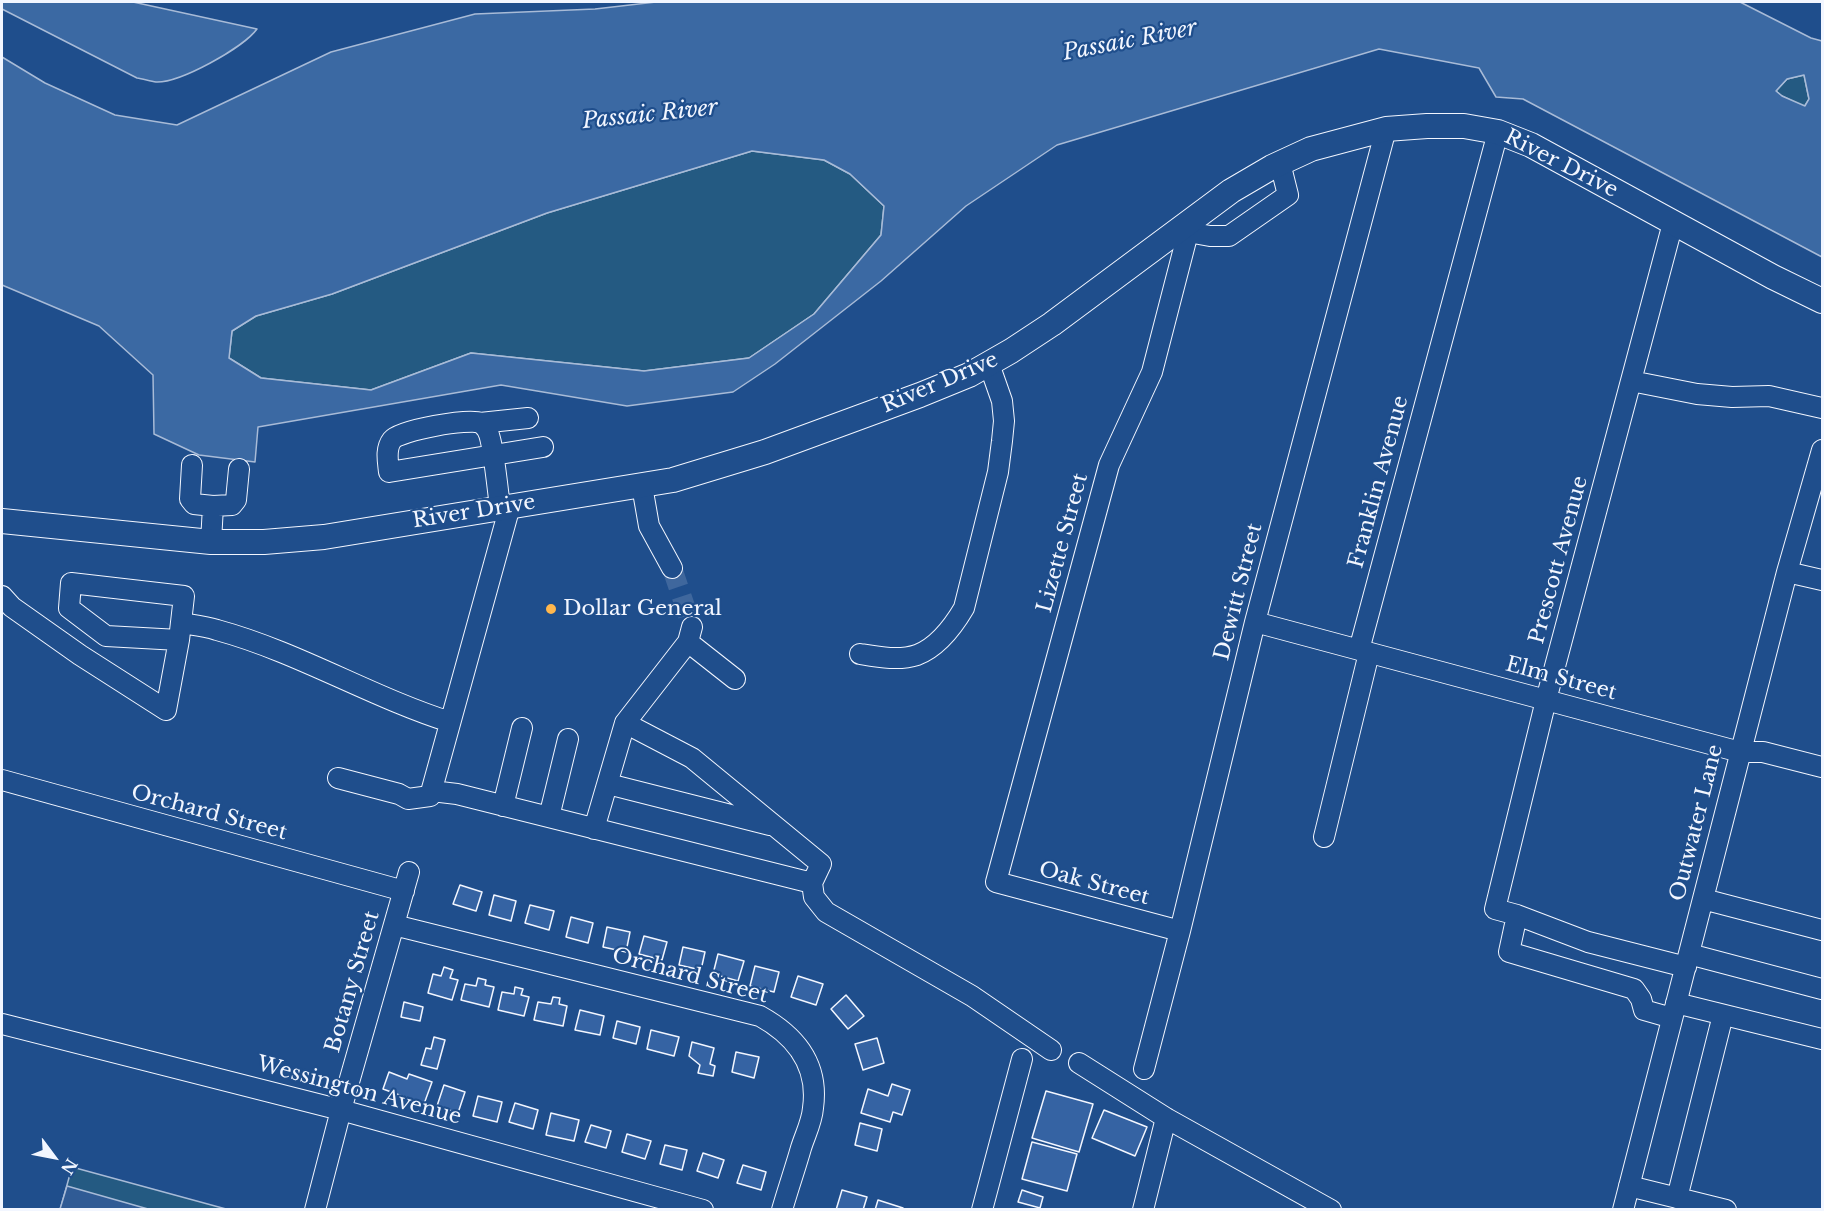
<!DOCTYPE html>
<html>
<head>
<meta charset="utf-8">
<style>
  body { margin:0 }
  #map { position:relative; width:1824px; height:1211px; overflow:hidden; background:#1f4e8c; font-family:"Libre Baskerville",serif }
  canvas { display:block }
  .frame { position:absolute; inset:0; border:3px solid #f2f6ff; pointer-events:none }
  .north { position:absolute; left:24px; top:1127px; width:60px; height:60px; -webkit-text-stroke:4px #1f4e8c; paint-order:stroke; rotate:122deg; font-size:16px; font-weight:700; line-height:24px; text-align:center; color:#f2f6ff }
  .north::after { content:''; display:block; margin:auto; width:21px; height:27px; background:#f2f6ff; clip-path:polygon(50% 0,100% 100%,50% 72%,0 100%) }
</style>
</head>
<body>
<div id="map">
<canvas width="1824" height="1211"></canvas>
<div class="frame"></div>
<div class="north">N</div>
</div>
<script>
const context = document.querySelector('canvas').getContext('2d');
context.lineJoin = 'round';
function paint(path, color) {
  context.fillStyle = color;
  context.fill(path, 'evenodd');
}
function trace(path, color, width, dash) {
  context.strokeStyle = color;
  context.lineWidth = width;
  context.lineCap = dash ? 'butt' : 'round';
  context.setLineDash(dash || []);
  context.stroke(path);
}
function write(font, color, halo, rows, align = 'center') {
  context.font = font + ' "Libre Baskerville",serif';
  context.lineWidth = 4.5;
  context.setLineDash([]);
  context.textBaseline = 'middle';
  context.strokeStyle = halo;
  context.fillStyle = color;
  for (const [text, x, y, turn = 0] of rows) {
    context.save();
    context.translate(x, y);
    context.rotate((+turn || 0) * Math.PI / 180);
    context.textAlign = isNaN(turn) ? turn : align;
    if (halo) context.strokeText(text, 0, 0);
    context.fillText(text, 0, 0);
    context.restore();
  }
}
const green = new Path2D(`
  M1804,75L1809,99L1804,107L1782,96L1776,91L1787,79Z
  M752,151L824,160L850,174L884,206L881,235L814,314L749,358L644,371L471,353L371,390L261,378L229,358L232,331L256,316L332,294L547,213Z
  M72,1167L226,1209L60,1210Z`);
const parking = new Path2D(`
  M67,1186L148,1209H60Z`);
const water = new Path2D(`
  M2,2H133L257,29C243,48 180,83 156,82C150,81 143,79 137,78L2,9Z
  M656,2H1740L1811,38L1822,41V257L1523,99L1496,97L1479,68L1379,49L1057,145L966,206L881,281L775,364L733,392L627,406L501,385L258,427L255,462L199,455L154,434L153,375L99,326L2,285V57L45,83L115,115L177,125L331,52L475,14L595,9ZM1804,75L1809,99L1805,106L1782,96L1776,91L1787,79ZM752,151L824,160L850,174L884,206L881,235L814,314L749,358L644,371L471,353L371,390L261,378L229,358L232,331L256,316L332,294L547,213Z`);
const building = new Path2D(`
  M460,885L482,892L476,911L453,904Z
  M494,895L516,901L511,921L489,915Z
  M530,905L554,911L549,930L525,923Z
  M571,917L593,923L588,943L566,937Z
  M607,927L630,932L626,952L603,947Z
  M644,936L667,942L662,960L639,954Z
  M683,947L705,952L701,970L679,965Z
  M718,954L744,961L738,981L713,974Z
  M755,966L779,972L774,992L750,986Z
  M444,967L453,970L450,978L458,980L452,1000L428,993L433,974L441,976Z
  M798,976L823,984L816,1005L791,997Z
  M478,978L486,980L485,985L494,987L489,1007L461,1000L465,984L476,986Z
  M515,987L523,989L521,995L529,997L524,1016L498,1010L502,992L514,994Z
  M846,995L864,1016L848,1029L831,1009Z
  M553,997L560,998L559,1004L567,1006L563,1026L534,1020L538,1002L551,1004Z
  M404,1002L423,1007L420,1021L401,1017Z
  M580,1010L604,1016L600,1035L575,1030Z
  M617,1021L640,1027L636,1044L613,1038Z
  M651,1030L679,1037L674,1056L647,1049Z
  M434,1037L445,1040L437,1069L421,1065L426,1048L431,1049Z
  M877,1038L884,1063L863,1070L855,1044Z
  M692,1042L714,1048L710,1064L715,1066L713,1076L698,1073L700,1065L689,1056Z
  M736,1052L759,1057L754,1078L732,1072Z
  M389,1072L407,1079L409,1074L432,1082L424,1104L383,1089Z
  M892,1084L910,1090L902,1115L893,1112L890,1122L861,1113L868,1089L888,1096Z
  M444,1085L465,1092L458,1113L437,1106Z
  M1046,1091L1093,1104L1079,1152L1032,1138Z
  M478,1096L502,1102L497,1122L473,1116Z
  M515,1103L538,1110L533,1129L509,1122Z
  M1104,1110L1147,1127L1135,1156L1092,1138Z
  M551,1113L579,1120L574,1141L546,1135Z
  M860,1123L882,1129L877,1151L855,1145Z
  M591,1125L611,1131L606,1148L585,1142Z
  M627,1134L651,1141L645,1159L622,1152Z
  M1032,1142L1077,1154L1067,1191L1022,1179Z
  M665,1145L687,1150L682,1170L660,1164Z
  M703,1153L724,1160L718,1178L697,1171Z
  M743,1165L766,1172L761,1190L737,1183Z
  M842,1190L867,1197L863,1210H836Z
  M1022,1190L1043,1197L1040,1208L1018,1202Z
  M878,1200L903,1208V1210H875Z`);
const minorTunnel = new Path2D(`
  M672,568L692,627`);
const minor = new Path2D(`
  M1673,223L1546,700L1495,909L1517,915L1588,942L1686,967
  M1188,232L1210,236H1229L1288,195L1280,163
  M1631,381L1697,394L1732,397L1769,396L1822,408
  M480,423L528,418
  M192,465L190,499L194,504L213,506L211,542
  M642,486L649,526L672,568
  M213,506L232,505L236,500L239,469
  M500,507C498,493 493,439 487,430C487,429 482,424 481,423C469,418 400,430 392,440C385,449 388,462 389,472L543,447
  M1787,572L1822,580
  M71,583L184,596L179,640L106,636L69,608Z
  M2,596L12,607L80,655L166,710L179,640
  M1255,622L1740,752H1763L1822,767
  M181,623C193,625 205,626 217,630C298,652 371,697 450,722
  M688,642L735,679
  M1359,650L1498,132
  M860,654C878,657 899,661 917,655C938,647 954,625 964,608L998,472L1002,441L1004,421L1002,401L989,364
  M338,778L399,794L408,799L430,796L510,506
  M2,780L404,891
  M608,784L770,825
  M432,791L457,794L812,883L821,864L692,758L625,723L688,642L692,627
  M503,806L522,728
  M549,817L568,739
  M594,829L625,723
  M1324,837L1369,653
  M812,883L814,897L826,912L972,996L1051,1050
  M1703,899L1822,930
  M1517,915L1509,952L1634,989L1641,999L1644,1010L1672,1018
  M394,925L760,1016C796,1036 819,1065 813,1108C812,1122 805,1135 801,1148C795,1169 788,1189 782,1210
  M1180,931L996,882L1109,465L1152,372L1191,221
  M1689,954L1822,989
  M1676,1003L1822,1039
  M2,1024L341,1110L703,1210
  M1079,1063L1166,1118L1331,1210
  M1144,1069L1180,931L1255,622L1386,129
  M1629,1186L1726,1210
  M1677,1198L1723,1015
  M315,1210L341,1110L409,872
  M982,1210L1022,1059
  M1143,1210L1166,1118
  M1623,1210L1787,572L1822,450`);
const major = new Path2D(`
  M2,521L211,542H264L324,537L673,480L765,452L920,395L969,375L1011,351L1052,324L1231,191L1272,167L1311,149L1386,129L1427,126H1464L1498,132L1531,145L1773,277L1822,301`);
const markers = [
  [551,609,6,"#ffb74d"]
];
const streetNames = [
  ["River Drive",1561,164,27],
  ["River Drive",940,383,-23],
  ["Franklin Avenue",1379,482,-75],
  ["River Drive",474,512,-9],
  ["Lizette Street",1063,543,-75],
  ["Prescott Avenue",1559,560,-75],
  ["Dewitt Street",1239,592,-76],
  ["Elm Street",1561,679,15],
  ["Orchard Street",209,813,15],
  ["Outwater Lane",1697,823,-76],
  ["Oak Street",1094,884,15],
  ["Orchard Street",690,976,15],
  ["Botany Street",353,982,-74],
  ["Wessington Avenue",359,1091,15]
];
const poiNames = [
  ["Dollar General",563,609]
];
const waterNames = [
  ["Passaic River",1130,41,-11],
  ["Passaic River",650,115,-6]
];
paint(green, '#245a82');
trace(green, '#a8bbd7', 1.5);
paint(parking, '#305b95');
trace(parking, '#a8bbd7', 1.5);
paint(water, '#3b69a3');
trace(water, '#a8bbd7', 1.5);
paint(building, '#3563a3');
trace(building, '#f2f6ff', 1.5);
trace(minorTunnel, '#3f679d', 20, [20, 10]);
trace(minor, '#f2f6ff', 22);
trace(major, '#f2f6ff', 26);
trace(minor, '#1f4e8c', 20);
trace(major, '#1f4e8c', 24);
for (const [x, y, r, color] of markers) {
  const dot = new Path2D();
  dot.arc(x, y, r, 0, 2 * Math.PI);
  context.fillStyle = color;
  context.fill(dot);
  trace(dot, '#1f4e8c', 2);
}
write('21px', '#f2f6ff', '#1f4e8c', streetNames);
write('21px', '#f2f6ff', '#1f4e8c', poiNames, 'left');
write('italic 22px', '#f2f6ff', '#1f4e8c', waterNames);
</script>
</body>
</html>
